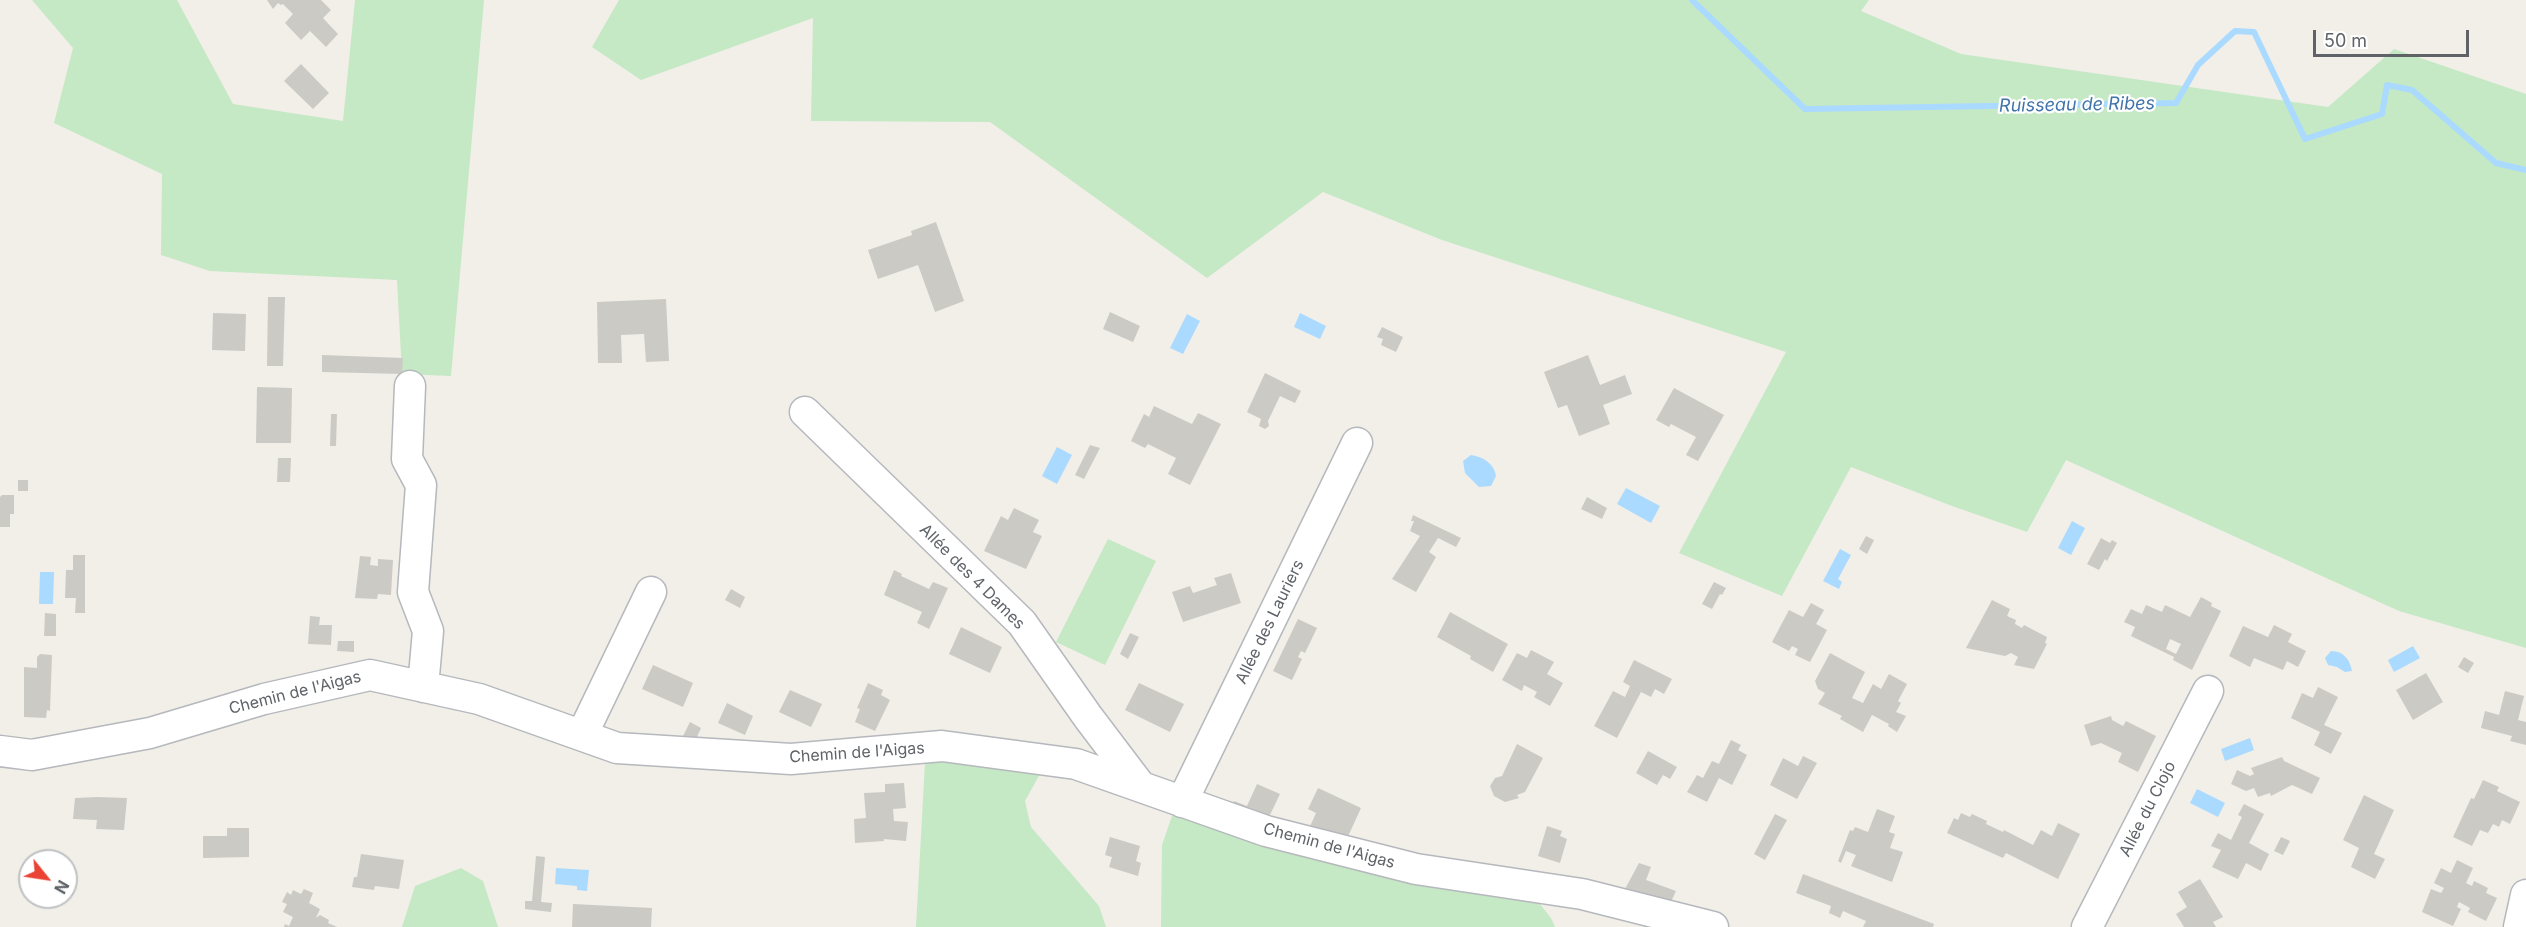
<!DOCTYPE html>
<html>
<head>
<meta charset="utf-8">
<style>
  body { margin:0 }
  #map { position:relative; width:2526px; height:927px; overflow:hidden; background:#f1efe8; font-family:Inter,sans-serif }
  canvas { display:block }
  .north { position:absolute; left:18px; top:849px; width:60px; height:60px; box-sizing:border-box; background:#fff; border:2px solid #bfc1c3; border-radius:50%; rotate:120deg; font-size:16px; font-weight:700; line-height:24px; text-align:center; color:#5f6368 }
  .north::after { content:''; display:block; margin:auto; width:21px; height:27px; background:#ea4335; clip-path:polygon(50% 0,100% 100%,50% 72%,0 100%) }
  .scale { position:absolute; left:2313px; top:30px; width:156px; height:27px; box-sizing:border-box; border:3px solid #5f6368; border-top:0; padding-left:8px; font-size:18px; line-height:21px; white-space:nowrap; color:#5f6368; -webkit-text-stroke:4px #fff; paint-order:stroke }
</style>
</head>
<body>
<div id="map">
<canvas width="2526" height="927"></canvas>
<div class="north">N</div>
<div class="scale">50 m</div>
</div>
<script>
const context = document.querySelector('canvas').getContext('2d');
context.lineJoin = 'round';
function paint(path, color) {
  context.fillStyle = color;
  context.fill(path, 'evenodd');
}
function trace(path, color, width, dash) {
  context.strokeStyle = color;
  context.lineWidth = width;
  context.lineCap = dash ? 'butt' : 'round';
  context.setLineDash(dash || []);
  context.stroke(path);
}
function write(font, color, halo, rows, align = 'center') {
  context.font = font + ' Inter,sans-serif';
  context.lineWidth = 4.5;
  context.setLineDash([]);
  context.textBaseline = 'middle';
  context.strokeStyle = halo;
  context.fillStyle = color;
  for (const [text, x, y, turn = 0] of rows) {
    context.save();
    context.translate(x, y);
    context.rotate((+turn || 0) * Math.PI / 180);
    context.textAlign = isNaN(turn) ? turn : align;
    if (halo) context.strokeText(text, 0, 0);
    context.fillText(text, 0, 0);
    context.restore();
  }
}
const green = new Path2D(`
  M32,0H177L233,104L343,121L355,0H484L451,376L402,374L397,280L210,271L161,255L162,174L54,123L73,48Z
  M619,0H1869L1861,11L1961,54L2328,107L2394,49L2526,94V648L2399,611L2066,460L2027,532L1952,506L1851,467L1782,596L1679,553L1786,352L1442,240L1323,192L1207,278L990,122L811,121L813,18L641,80L592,47Z
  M1108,539L1156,561L1105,665L1056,642Z
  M959,760L1041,772L1025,801L1031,827L1099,906L1106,927H916L925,762Z
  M1173,813L1536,899L1551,918L1555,927H1161L1162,845Z
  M461,868L483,881L498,927H402L415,886Z`);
const water = new Path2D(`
  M1300,313L1326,326L1320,339L1294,327Z
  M1187,314L1200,321L1183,354L1170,348Z
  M1057,447L1072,455L1057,484L1042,476Z
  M1471,455C1483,457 1494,463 1496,476L1491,486L1479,487L1465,473L1463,461Z
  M1626,488L1660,506L1651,523L1617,504Z
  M2072,521L2085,528L2071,555L2058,548Z
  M1840,549L1851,555L1838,579L1842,582L1839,589L1823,581Z
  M40,572H54L53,604H39Z
  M2413,646L2420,658L2394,672L2388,660Z
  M2331,651C2344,651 2350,660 2352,671L2345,672L2337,667L2328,665L2325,658Z
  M2250,738L2254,750L2225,761L2221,749Z
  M2197,789L2225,803L2218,817L2190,803Z
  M556,868L589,870L587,891L577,890V886L555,884Z`);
const stream = new Path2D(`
  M1692,0L1805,109L2176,103L2198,65L2235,31L2254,32L2305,139L2382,114L2387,85L2412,90L2496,163L2526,170`);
const building = new Path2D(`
  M267,0H321L331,10L323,18L338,34L326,47L310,31L301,40L285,23L293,14L283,4L281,5L278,3L273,9Z
  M301,64L329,93L313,109L284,81Z
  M936,222L964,301L935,312L918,265L878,279L868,250L912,235L911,231Z
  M268,297H285L283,366H267Z
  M666,299L669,361L646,362L644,334L621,335L622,363H598L597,302Z
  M1110,312L1140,326L1133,342L1103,329Z
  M213,313L246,314L245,351L212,350Z
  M1382,327L1403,337L1396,352L1381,345L1383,339L1377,337Z
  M322,355L403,358L402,374L322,372Z
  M1588,355L1600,385L1625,375L1632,394L1603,405L1610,424L1579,436L1567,405L1558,408L1544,372Z
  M1265,373L1301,391L1295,403L1280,396L1268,421L1269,426L1265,429L1259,426L1261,419L1247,412Z
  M257,387L292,388L291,443H256Z
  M1674,388L1724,415L1698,461L1686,455L1696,437L1671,424L1669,427L1656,420Z
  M1154,406L1192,424L1198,413L1221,424L1190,485L1168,474L1176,458L1148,444L1145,448L1131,441L1144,414L1149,417Z
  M331,414H337L336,446H330Z
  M1090,445L1100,448L1084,479L1075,475Z
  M278,458H291L290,482H277Z
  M18,480H28V491H18Z
  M2,495H14V514H10V527H0V497Z
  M1587,497L1607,508L1602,519L1581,509Z
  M1014,508L1039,520L1033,532L1042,536L1026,569L984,551L1001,516L1008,520Z
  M1413,515L1461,538L1456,547L1438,538L1429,552L1436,557L1416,592L1392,579L1420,536L1410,531L1414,521H1411Z
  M1866,536L1874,540L1867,554L1859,549Z
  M2101,538L2110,543L2112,540L2117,543L2107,561L2105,559L2099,570L2087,564Z
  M73,555H85V613H75L76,598H65L66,570H73Z
  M360,556L371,557L370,565L378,566V559L393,560L391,595L378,594L377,599L355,598Z
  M894,570L902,574L901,576L929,589L933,582L948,588L929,629L917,623L922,612L884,595Z
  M1231,573L1241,603L1183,622L1172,592L1190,586L1193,593L1217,585L1214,578Z
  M1714,582L1726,588L1722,595L1720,594L1712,609L1702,604Z
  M731,589L745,597L740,608L725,600Z
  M2201,597L2212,603L2211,606L2221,611L2192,670L2173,660L2174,657L2131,636L2135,627L2124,622L2131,609L2142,614L2146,605L2162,612L2165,605L2190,617ZM2170,639L2181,644L2176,654L2166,649Z
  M1992,600L2010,609L2007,616L2016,620L2015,624L2022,628L2024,625L2047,637L2045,643L2047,644L2034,669L2014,665L2018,657L2011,653L2005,656L1966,648Z
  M1811,603L1824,610L1816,624L1827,630L1810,662L1795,655L1798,649L1792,646L1789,651L1772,642L1789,610L1803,617Z
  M1450,612L1508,644L1493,672L1470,659L1471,656L1437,637Z
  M45,613L56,614V636H44Z
  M310,616L320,617L319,625H332L331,645L308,644Z
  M1298,619L1317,628L1305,653L1301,651L1298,657L1302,659L1292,680L1273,671Z
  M2274,625L2292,634L2288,642L2306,651L2298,667L2287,661L2283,670L2254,658L2250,667L2229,656L2243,626L2268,637Z
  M961,627L1002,647L990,673L949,654Z
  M1130,633L1139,637L1128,659L1120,654Z
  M338,641H354V652L337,651Z
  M1531,650L1554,662L1547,674L1563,683L1550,706L1534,697L1537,692L1524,685L1522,691L1502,680L1517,653L1527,658Z
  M1830,653L1865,672L1852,698L1863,703L1873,684L1881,689L1889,674L1907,684L1898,701L1901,703L1896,712L1906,716L1897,732L1888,726L1889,724L1872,715L1863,732L1840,719L1842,716L1818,704L1825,693L1818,689L1815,681Z
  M40,654L52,655L50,711L47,710L46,718L24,717V667L37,668V657Z
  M2464,657L2474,663L2468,673L2458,667Z
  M1634,660L1672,679L1664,694L1655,689L1651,697L1641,692L1617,738L1594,726L1613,691L1625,697L1630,686L1623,682Z
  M653,665L693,683L683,707L642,689Z
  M2426,673L2443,702L2413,720L2396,690Z
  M868,683L883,690L881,695L890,700L875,731L855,722L860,709L857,708Z
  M1139,683L1184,704L1170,732L1125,710Z
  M2318,687L2338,697L2324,725L2342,733L2331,754L2314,745L2320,732L2291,718L2302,693L2313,698Z
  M790,690L822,704L811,727L779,712Z
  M2505,691L2524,696L2518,720L2526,722V745L2510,741L2512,736L2481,728L2485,711L2499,715Z
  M727,703L753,716L745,735L718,723Z
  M2111,716L2112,720L2123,726L2126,721L2156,736L2138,772L2118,762L2122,753L2101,743L2091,746L2084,725Z
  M690,722L701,728L694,743L680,742Z
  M1731,740L1741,745L1738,750L1747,755L1732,785L1719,778L1707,802L1687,792L1697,775L1703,778L1712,761L1719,764Z
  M1517,744L1543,758L1525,792L1517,795L1519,798L1505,802L1494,796L1490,786L1495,778L1502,776Z
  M1648,751L1677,767L1670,779L1663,775L1657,785L1636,773Z
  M1803,756L1817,763L1797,799L1770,785L1783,758L1798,766Z
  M2282,757L2284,761L2320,778L2312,794L2292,785L2271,796L2270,793L2258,797L2254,788L2246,791L2231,784L2237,770L2250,776L2254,774L2251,768Z
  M2483,780L2499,787L2497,791L2520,802L2510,824L2502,820L2499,827L2493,824L2488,833L2480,830L2472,846L2453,837L2471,798L2474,799Z
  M904,783L906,808L893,809L894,821L908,822L906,841L884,839V841L855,843L854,819L866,818L864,793L885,792V784Z
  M1257,784L1280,794L1267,821L1230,810L1234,801L1247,806Z
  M1318,788L1361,808L1345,843L1307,833L1316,813L1308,809Z
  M2364,795L2394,810L2374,854L2385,859L2375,879L2351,867L2359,848L2343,840Z
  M98,797L127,798L124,830L96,829L97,820L73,819L75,798Z
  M2244,804L2264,814L2249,843L2269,854L2261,871L2246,863L2238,879L2212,867L2221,850L2211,846L2218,833L2231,840L2242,817L2238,815Z
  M1877,809L1895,816L1889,832L1895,834L1890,848L1903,852L1892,882L1851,866L1856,855L1846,851L1841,863L1838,861L1850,830L1853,831L1855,827L1868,832Z
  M1961,813L1970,817L1972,814L1987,821L1986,824L2003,832L2004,830L2033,845L2041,830L2052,836L2058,823L2080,834L2058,879L2006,853L2003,858L1947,833L1954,818L1958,820Z
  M1775,814L1787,820L1765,860L1754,854Z
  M1547,826L1562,831L1560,836L1567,839L1560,863L1538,856Z
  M227,828H249V857L203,858V836H227Z
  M1110,837L1140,846L1136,861L1141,863L1138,876L1109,867L1112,857L1105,855Z
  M2281,837L2290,841L2283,855L2274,851Z
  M361,854L404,860L399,889L375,886L374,890L352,887L354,877H357Z
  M536,856L545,857L541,902L552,903L551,912L525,909V901H532Z
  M2457,860L2473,868L2466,883L2472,886L2474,881L2488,888L2486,893L2497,898L2486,921L2468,912L2470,908L2459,902L2457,907L2461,909L2453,926L2422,912L2431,889L2441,893L2444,888L2434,883L2441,868L2451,873Z
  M1639,863L1651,867L1646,880L1676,891L1670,904L1625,889Z
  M1803,874L1934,924L1933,927H1863L1866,921L1843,911L1840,918L1829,913L1831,906L1796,893Z
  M2200,879L2223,917L2213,922L2216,927H2184L2176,914L2187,907L2178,892Z
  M304,889L313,893L309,903L320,909L316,918L320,915L329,920L328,923L337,927H284L285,924L289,926L293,917L283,912L287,904L282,902L287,892L291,895L293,890L301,894Z
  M573,904L652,908L651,927H572Z`);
const minor = new Path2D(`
  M410,386L407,459L421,485L413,592L428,631L423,687
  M805,412L1022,623L1088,717L1141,787
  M582,735L651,592
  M0,751L32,755L150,733L264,699L370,675L479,699L617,748L791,759L942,746L1076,764L1266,831L1416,869L1582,894L1713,927
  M1182,802L1357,443
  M2087,927L2208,691
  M2519,927L2526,895`);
const streetNames = [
  ["Allée des 4 Dames",972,577,45],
  ["Allée des Lauriers",1270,622,-64],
  ["Chemin de l'Aigas",295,693,-14],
  ["Chemin de l'Aigas",857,753,-4],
  ["Allée du Clojo",2148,809,-63],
  ["Chemin de l'Aigas",1329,846,15]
];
const waterNames = [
  ["Ruisseau de Ribes",2077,105,-1]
];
paint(green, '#c5e8c5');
paint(water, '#aadaff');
trace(stream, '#aadaff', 6);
paint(building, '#cccac5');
trace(minor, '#b5b8bc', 33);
trace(minor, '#fff', 30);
write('16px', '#5f6368', '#fff', streetNames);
write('italic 18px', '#4174aa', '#fff', waterNames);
</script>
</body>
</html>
